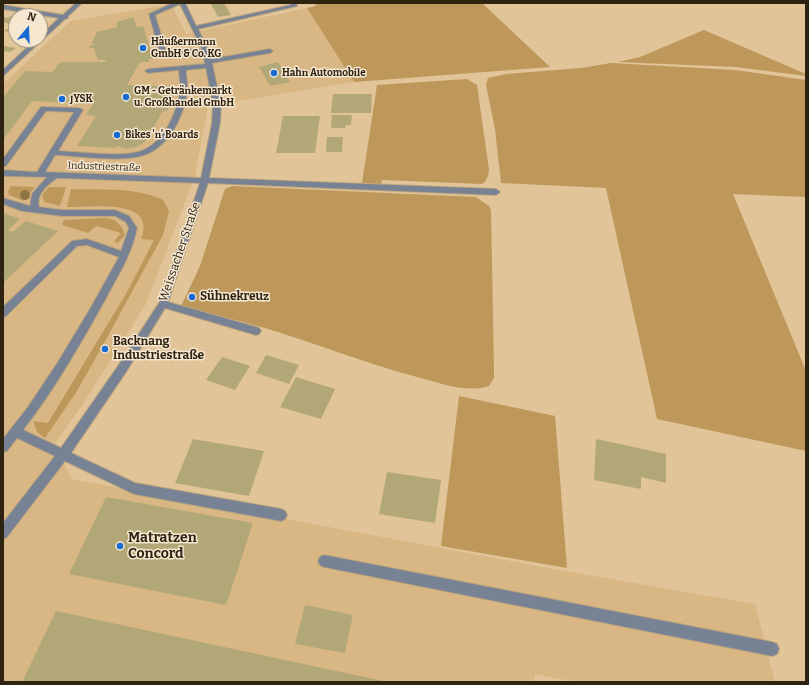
<!DOCTYPE html>
<html>
<head>
<meta charset="utf-8">
<style>
  body { margin:0 }
  #map { position:relative; width:809px; height:685px; overflow:hidden; background:#e1c498; font-family:Bitter,serif }
  canvas { display:block }
  .frame { position:absolute; inset:0; border:4px solid #2e2311; pointer-events:none }
  .north { position:absolute; left:8px; top:8px; width:40px; height:40px; box-sizing:border-box; background:#f6e7d1; border:1px solid #a69984; border-radius:50%; rotate:19deg; font-size:11px; font-weight:700; line-height:16px; text-align:center; color:#2e2311 }
  .north::after { content:''; display:block; margin:auto; width:14px; height:18px; background:#176ad4; clip-path:polygon(50% 0,100% 100%,50% 72%,0 100%) }
</style>
</head>
<body>
<div id="map">
<canvas width="809" height="685"></canvas>
<div class="frame"></div>
<div class="north">N</div>
</div>
<script>
const context = document.querySelector('canvas').getContext('2d');
context.lineJoin = 'round';
function paint(path, color) {
  context.fillStyle = color;
  context.fill(path, 'evenodd');
}
function trace(path, color, width, dash) {
  context.strokeStyle = color;
  context.lineWidth = width;
  context.lineCap = dash ? 'butt' : 'round';
  context.setLineDash(dash || []);
  context.stroke(path);
}
function write(font, color, halo, rows, align = 'center') {
  context.font = font + ' Bitter,serif';
  context.lineWidth = 3;
  context.setLineDash([]);
  context.textBaseline = 'middle';
  context.strokeStyle = halo;
  context.fillStyle = color;
  for (const [text, x, y, turn = 0] of rows) {
    context.save();
    context.translate(x, y);
    context.rotate((+turn || 0) * Math.PI / 180);
    context.textAlign = isNaN(turn) ? turn : align;
    if (halo) context.strokeText(text, 0, 0);
    context.fillText(text, 0, 0);
    context.restore();
  }
}
const built = new Path2D(`
  M171,4L186,34L307,8L354,82L208,106L195,176L146,304L85,401L54,445L72,479L559,570L755,604L775,682H576L535,674L534,682H3V82L6,81L71,21Z`);
const green = new Path2D(`
  M314,3H482L550,67L354,82L307,8L316,6Z
  M704,30L806,74V76L736,67L618,62L640,57Z
  M611,63L735,70L806,80V197L733,194L806,371V451L657,419L606,188L501,183L495,129L486,85L488,78L506,74L581,68Z
  M467,79L477,85L489,170C488,176 487,181 482,184L382,180L381,184L362,183L377,85Z
  M11,186L33,187L34,188L24,201L9,195L8,191Z
  M232,186L476,197L489,206L491,210L494,368V378L489,386C468,393 442,384 421,378C366,364 313,342 258,326C233,319 207,313 181,306L200,266L225,189Z
  M49,187H66L60,206L44,202L42,195Z
  M71,189C101,190 137,187 163,200L169,211L163,235L98,354L75,394L45,438L37,432L33,421L48,423L127,292L154,240L141,239C158,196 87,208 67,207Z
  M106,218C117,219 122,225 125,235L118,243L114,241L121,233L96,226L88,233L62,225L64,220Z
  M459,396L555,416L567,568L441,546Z`);
const building = new Path2D(`
  M224,3L231,15L218,17L211,4Z
  M11,16L16,17V33L4,31L13,25L3,22V17L8,18Z
  M133,17L137,27L143,26L153,59H149V62H140L127,85L172,86L169,93L175,94L168,110L162,112L151,132L146,134L148,135L145,142L136,147L126,149L117,146L114,148L77,146L96,116L86,115L93,104L32,101L3,140V97L25,71L53,72L60,62H106L105,60H98L94,48H89V46L94,45V43L91,44L97,32L117,27V22Z
  M4,46L16,48L10,52L3,51Z
  M278,62L290,82L270,86L259,67Z
  M333,94H372L371,113H331Z
  M332,115H352L351,125H346L345,128H331Z
  M283,116H320L315,153H276Z
  M327,137H343L342,152H326Z
  M3,213L20,219L8,230L13,232L26,221L58,231L3,283Z
  M266,355L299,365L289,384L256,373Z
  M222,357L250,366L235,390L206,380Z
  M296,377L335,389L321,419L280,407Z
  M193,439L264,451L249,496L175,483Z
  M596,439L666,454V483L641,477V489L594,480Z
  M387,472L441,480L435,523L379,514Z
  M106,497L253,523L226,605L69,574Z
  M305,605L353,615L345,653L295,644Z
  M56,611L383,681L382,682H22Z`);
const minor = new Path2D(`
  M76,3H82L68,16V18L65,19L3,76V70L35,40H40V36L59,18L3,9V5L63,15Z
  M173,3H185L196,26L291,5L290,3H296L297,6L198,29L209,51L211,59L270,49L273,51L270,53L212,63L221,105L220,123L209,178L496,189L500,192L496,195L208,183L168,302L256,327L259,328L261,331L259,334L256,335L165,308L126,372L71,453L135,483L281,509L285,511L287,515L285,519L281,521L134,494L65,461L7,537L3,539V523L55,456L17,438L7,451L3,452V439L28,407L58,362L90,309L119,257L87,245L77,246L6,316L3,317V307L72,241L87,239L121,251L129,228L126,222L115,216H62L22,211L3,204V198L30,206L32,194L47,177L3,176V170L37,172L74,112L46,111L6,166H3V159L41,107H44L79,108L83,110L58,151C78,152 119,157 138,152C163,145 176,115 180,92C181,85 179,77 179,70L148,73L145,71L148,69L205,64L203,53L163,55L160,53L149,14ZM180,4L202,49L166,51L155,15ZM206,68L213,105L212,123L201,178L45,172L55,155C78,156 120,162 141,156C168,149 184,117 187,91C188,85 186,77 186,70ZM57,178L200,183L159,303L118,366L61,448L23,430C54,390 80,345 105,300C117,277 132,254 137,228L129,216L115,210H62L39,207C36,194 47,185 57,178Z
  M324,555L772,642L777,644L779,649L777,654L772,656L324,567L320,565L318,561L320,557Z`);
const trees = [
  [25,195]
];
const markers = [
  [143,48,4,"#176ad4"],
  [274,73,4,"#176ad4"],
  [126,97,4,"#176ad4"],
  [62,99,4,"#176ad4"],
  [117,135,4,"#176ad4"],
  [192,297,4,"#176ad4"],
  [105,349,4,"#176ad4"],
  [120,546,4,"#176ad4"]
];
const farPoinames = [
  ["Häußermann",151,42],
  ["GmbH & Co. KG",151,54],
  ["Hahn Automobile",282,73],
  ["GM - Getränkemarkt",134,91],
  ["u. Großhandel GmbH",134,103],
  ["JYSK",70,99],
  ["Bikes 'n' Boards",125,135]
];
const farStreetnames = [
  ["Industriestraße",104,167,2]
];
const streetNames = [
  ["Weissacher Straße",180,252,-71]
];
const poiNames = [
  ["Sühnekreuz",200,297],
  ["Backnang",113,342],
  ["Industriestraße",113,356]
];
const nearPoinames = [
  ["Matratzen",128,538],
  ["Concord",128,554]
];
paint(built, '#d9b785');
paint(green, '#be975b');
paint(building, '#b2a877');
trace(minor, '#bda47d', 2);
paint(minor, '#778394');
context.fillStyle = '#8e7344';
for (const [x, y] of trees) {
  context.beginPath();
  context.arc(x, y, 5, 0, 2 * Math.PI);
  context.fill();
}
for (const [x, y, r, color] of markers) {
  const dot = new Path2D();
  dot.arc(x, y, r, 0, 2 * Math.PI);
  context.fillStyle = color;
  context.fill(dot);
  trace(dot, '#f6e7d1', 1.5);
}
write('bold 10px', '#2e2311', '#f6e7d1', farPoinames, 'left');
write('10px', '#2e2311', '#f6e7d1', farStreetnames);
write('12px', '#2e2311', '#f6e7d1', streetNames);
write('bold 12px', '#2e2311', '#f6e7d1', poiNames, 'left');
write('bold 14px', '#2e2311', '#f6e7d1', nearPoinames, 'left');
</script>
</body>
</html>
